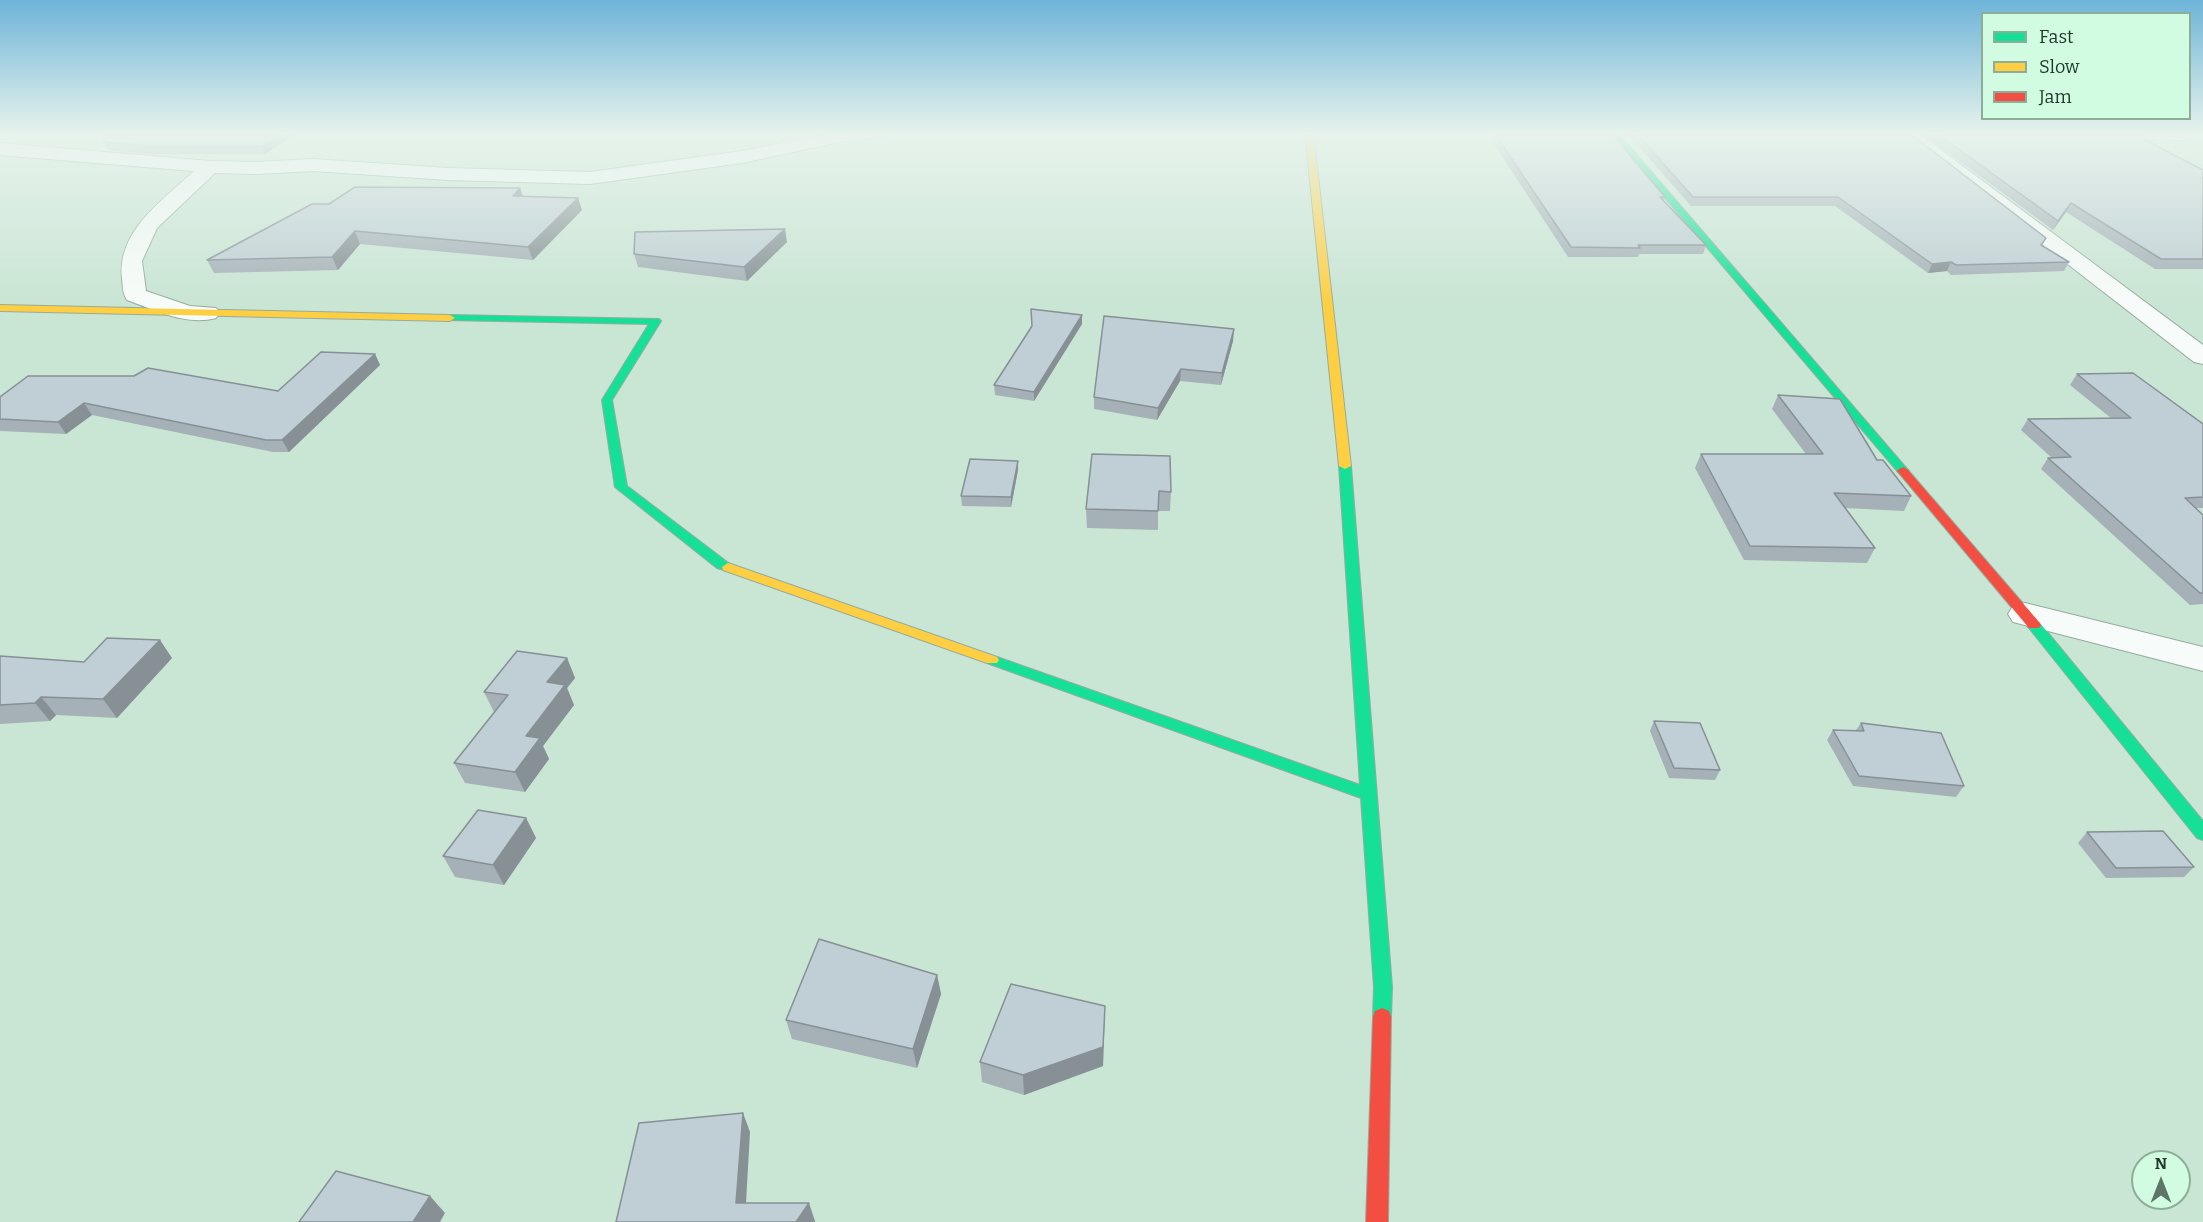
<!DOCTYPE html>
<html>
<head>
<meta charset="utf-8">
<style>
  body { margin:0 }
  #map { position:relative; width:2203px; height:1222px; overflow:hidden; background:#c9e5d4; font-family:Bitter,serif }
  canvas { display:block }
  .legend { position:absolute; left:1981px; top:12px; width:210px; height:108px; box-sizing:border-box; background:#d2fce2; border:2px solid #8cae99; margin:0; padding:8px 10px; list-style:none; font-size:18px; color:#23382c }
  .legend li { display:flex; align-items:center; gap:12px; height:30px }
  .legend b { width:30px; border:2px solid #8cae99 }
  .north { position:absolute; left:2131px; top:1150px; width:60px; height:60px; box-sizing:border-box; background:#d2fce2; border:2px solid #8cae99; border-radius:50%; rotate:0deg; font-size:16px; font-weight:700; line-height:24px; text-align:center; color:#23382c }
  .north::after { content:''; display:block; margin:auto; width:21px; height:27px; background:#5d7567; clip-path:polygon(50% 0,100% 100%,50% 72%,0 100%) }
</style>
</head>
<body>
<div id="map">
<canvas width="2203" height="1222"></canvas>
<ul class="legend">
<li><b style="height:8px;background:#16e098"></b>Fast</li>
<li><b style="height:8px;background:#ffcf43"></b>Slow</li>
<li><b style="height:8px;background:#f24e42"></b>Jam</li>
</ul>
<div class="north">N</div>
</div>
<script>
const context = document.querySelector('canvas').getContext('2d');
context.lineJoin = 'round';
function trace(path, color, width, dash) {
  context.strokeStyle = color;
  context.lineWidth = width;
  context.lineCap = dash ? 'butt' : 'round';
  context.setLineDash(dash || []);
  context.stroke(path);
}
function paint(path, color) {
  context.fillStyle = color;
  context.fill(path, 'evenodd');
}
const street = new Path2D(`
  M837,132H894L891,136L885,137L844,141L742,163L590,184L448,180L313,171L257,174L215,173L157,228L142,261L146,291L190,306L216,308L220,313L216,318C186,326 155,310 127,300C122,293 123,286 122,278C117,231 163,200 194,171L0,155V143L210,161L257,162L313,159L448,168L590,172L742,151Z
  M1897,132H1917L2203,345V364L2194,362Z
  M2081,132H2191L2193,135L2190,139L2184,140L2089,138L2083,137Z
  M2025,603L2203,647V671L2013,622L2008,614L2013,606Z`);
const fast = new Path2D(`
  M1609,132H1617L1907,469L1909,471L1907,473H1899Z
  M450,315L659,319L661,321L612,400L627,486L727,562L734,567L733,570L728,571L717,568L615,487L602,400L649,324L447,320L445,318Z
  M1345,463L1351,466L1392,987L1391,1017L1389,1023L1382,1026L1375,1023L1373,1017L1374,987L1361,798L987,663L985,660L987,657H997L1360,785L1339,466Z
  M2034,620L2039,622L2203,821V840L2197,838L2029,628L2027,625L2029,622Z`);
const slow = new Path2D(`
  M1305,132H1313L1351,466L1345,469L1339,466Z
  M0,305L450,315L455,318L450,321L0,311Z
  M728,563L997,657L999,660L997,663H987L723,570L722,567Z`);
const jam = new Path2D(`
  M1903,467L1907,469L2039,622L2041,625L2039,628H2029L1899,473L1897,471L1899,469Z
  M1382,1008L1389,1011L1391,1017L1388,1222H1366L1373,1017L1375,1011Z`);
const wall = new Path2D(`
  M298,132L265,154H152L108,150L104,142Z
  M1503,132H1610L1665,197L1664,201L1706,245L1703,254H1639L1638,257H1568L1492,141L1494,133H1503Z
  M1626,132L1872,133L1871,132H1908L2046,238L2042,245L2069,262L2064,271L1951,275L1947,271L1928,273L1835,206H1691Z
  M1920,132H2088L2203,170V269H2155L2066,212L2053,230Z
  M520,188L523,196L578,198L582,210L533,260L360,244L338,270L214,273L207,260L329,204Z
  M787,242L747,281L638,267L634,254Z
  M1082,315V324L1034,401L995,395L994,385Z
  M1234,329L1233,341L1221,385L1180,381L1157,420L1094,409V397Z
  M375,354L380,365L289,452H273L92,415L66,434L0,431V397L278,391Z
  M2077,374L2203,424V508H2196L2203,515V604L2190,605L2041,469L2048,458H2052L2021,430L2028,419L2111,418L2070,385Z
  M1778,395L1877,460L1911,496L1904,511L1845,508L1875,548L1867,563L1744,560L1695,468L1701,454H1806L1772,409Z
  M1092,454L1171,492L1170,511H1158V530L1087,528L1086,509Z
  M1018,461V470L1011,507L962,506L961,496Z
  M0,656L84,662L172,658L117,718L56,715L50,721L0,724Z
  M567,658L575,678L567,688L574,705L543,746L549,759L525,792L465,783L454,763L494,712L484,692Z
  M1654,721L1720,770L1715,780L1669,778L1650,731Z
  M1861,723L1964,786L1956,797L1853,786L1827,740L1833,730H1856Z
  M526,818L536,838L504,885L455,877L443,856Z
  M2087,832L2194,867L2184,877L2106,878L2078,843Z
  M937,975L941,994L917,1068L792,1039L786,1020Z
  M1105,1006L1103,1066L1024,1095L982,1082L980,1062Z`);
const shadedWall = new Path2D(`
  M283,132H298L265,154L262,146Z
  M520,188L524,200L513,196Z
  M578,198L582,210L533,260L528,247Z
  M2071,203L2066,212L2053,230L2058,221Z
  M785,229L787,242L747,281L744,267Z
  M355,231L360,244L338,270L332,257Z
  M1951,262L1947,271L1928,273L1932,264Z
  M1082,315V324L1034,401V392Z
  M1234,329L1233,341L1221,385L1222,373Z
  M375,354L380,365L289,452L282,440Z
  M1181,369L1180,381L1157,420L1158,408Z
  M84,403L92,415L66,434L58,422Z
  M1018,461V470L1011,507V497Z
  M160,640L172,658L117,718L103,699Z
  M567,658L575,678L567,688L574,705L543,746L549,759L525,792L515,772L526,736L547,682Z
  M41,697L56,715L50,721L35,703Z
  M526,818L536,838L504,885L493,865Z
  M937,975L941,994L917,1068L913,1049Z
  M1105,1006L1103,1066L1024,1095L1023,1075Z
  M743,1113L750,1132L745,1221L736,1203Z
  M430,1196L445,1213L440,1222H413Z
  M809,1203L815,1221V1222H796Z`);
const building = new Path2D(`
  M104,132H283L262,146H148L104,142Z
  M1510,132H1610L1665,197H1660L1706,245H1638L1640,248L1571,247L1494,133Z
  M1635,132L1886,133L1885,132H1908L2046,238L2041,245L2069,262L1956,265L1951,262L1932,264L1838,197H1693Z
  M1935,132H2088L2132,133L2203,170V178H2202L2203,179V259H2161L2071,203L2058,221Z
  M355,187L520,188L513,196L578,198L528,247L355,231L332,257L207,260L312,204H329Z
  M785,229L744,267L634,254L635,232Z
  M1031,309L1082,315L1034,392L994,385L1032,326Z
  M1104,316L1234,329L1222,373L1181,369L1158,408L1094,397Z
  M321,352L375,354L282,440H266L84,403L58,422L0,419V397L28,376H134L148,368L278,391Z
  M2133,373L2203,424V497L2185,498L2203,515V593H2200L2048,458L2071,457L2028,419L2131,418L2077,374Z
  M1778,395L1840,399L1877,460H1883L1911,496L1834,493L1875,548L1750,546L1701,454H1823Z
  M1092,454L1170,456L1171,492L1159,491L1158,511L1086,509Z
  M970,459L1018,461L1011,497L961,496Z
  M107,638L160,640L103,699L41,697L35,703L0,705V656L84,662Z
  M517,651L567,658L547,682L565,685L526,736L540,738L515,772L454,763L508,695L484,692Z
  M1654,721L1700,723L1720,770L1674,768Z
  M1861,723L1941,733L1964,786L1859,776L1833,730L1864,731Z
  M478,810L526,818L493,865L443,856Z
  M2163,831L2194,867L2116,868L2087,832Z
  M819,939L937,975L913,1049L786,1020Z
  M1011,984L1105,1006L1103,1047L1023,1075L980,1062Z
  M743,1113L736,1203H809L796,1222H616L639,1123Z
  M336,1171L430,1196L413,1222H299Z`);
trace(street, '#95ab9e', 2);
trace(fast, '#95ab9e', 2);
trace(slow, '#95ab9e', 2);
trace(jam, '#95ab9e', 2);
paint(street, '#f7fbf9');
paint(fast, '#16e098');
paint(slow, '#ffcf43');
paint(jam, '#f24e42');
paint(wall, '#a5b1b7');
paint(shadedWall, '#869095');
paint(building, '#c0ced5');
trace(building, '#869095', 1.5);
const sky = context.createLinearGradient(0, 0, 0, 303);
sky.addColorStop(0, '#6eb4d8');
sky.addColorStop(0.44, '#e7f3ec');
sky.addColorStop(1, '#e7f3ec00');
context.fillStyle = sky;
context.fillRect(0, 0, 2203, 303);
</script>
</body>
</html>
